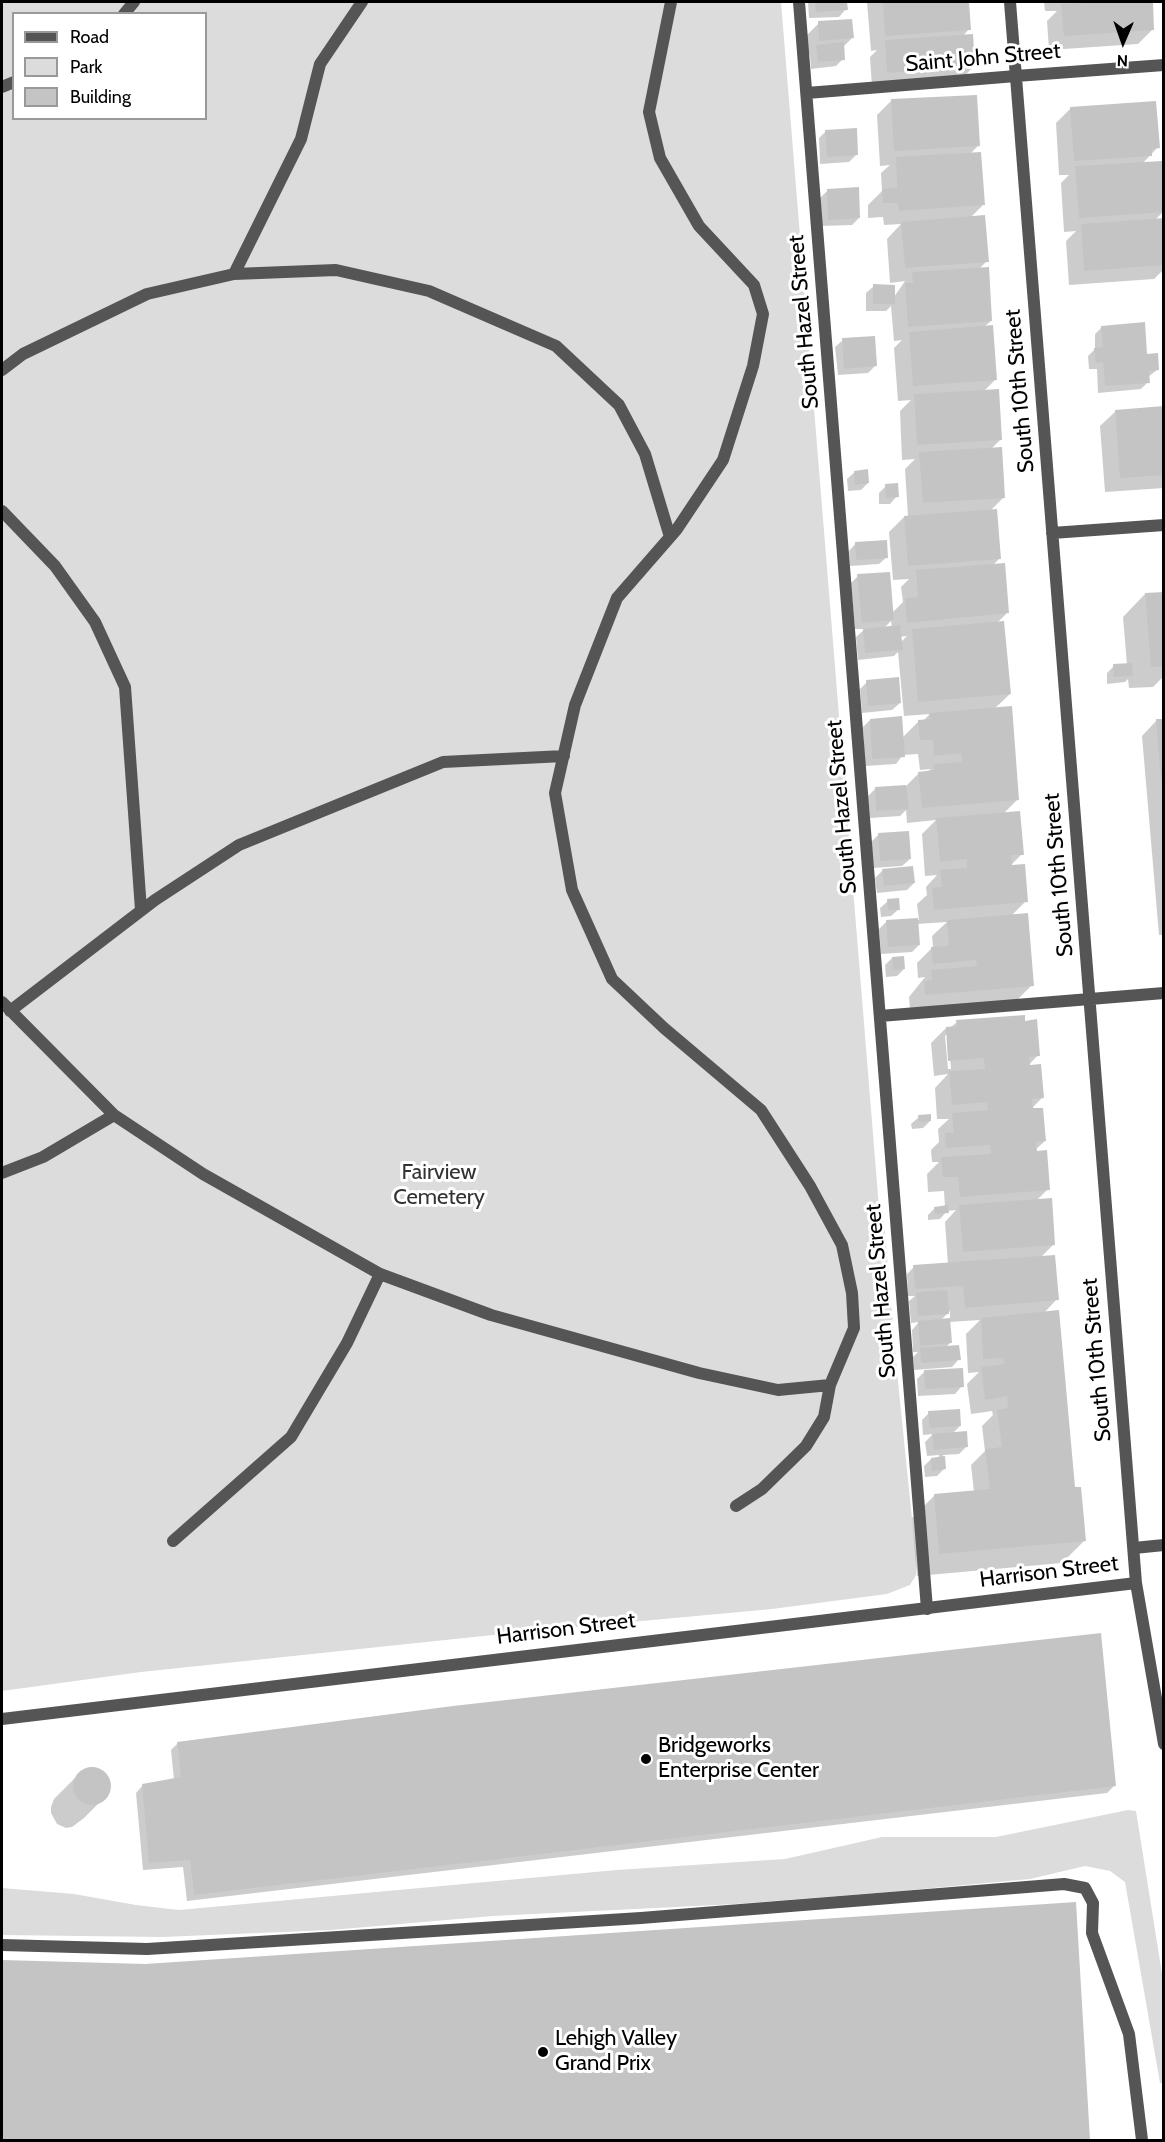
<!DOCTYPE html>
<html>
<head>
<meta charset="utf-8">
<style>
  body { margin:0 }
  #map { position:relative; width:1165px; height:2142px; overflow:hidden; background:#fff; font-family:Cabin,sans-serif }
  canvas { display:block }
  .frame { position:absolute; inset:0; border:3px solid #000; pointer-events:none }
  .legend { position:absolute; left:12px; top:12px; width:195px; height:108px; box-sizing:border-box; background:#fff; border:2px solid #999; margin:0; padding:8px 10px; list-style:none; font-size:18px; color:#000 }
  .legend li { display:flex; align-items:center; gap:12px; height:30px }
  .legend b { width:30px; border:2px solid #999 }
  .north { position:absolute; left:1093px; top:12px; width:60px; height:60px; -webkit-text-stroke:4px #fff; paint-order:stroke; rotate:182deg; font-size:16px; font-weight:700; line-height:24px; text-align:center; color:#000 }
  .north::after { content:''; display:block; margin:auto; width:21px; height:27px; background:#000; clip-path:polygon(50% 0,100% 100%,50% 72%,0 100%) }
</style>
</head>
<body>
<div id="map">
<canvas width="1165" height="2142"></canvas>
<div class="frame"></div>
<ul class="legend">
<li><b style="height:8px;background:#555"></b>Road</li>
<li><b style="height:16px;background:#dcdcdc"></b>Park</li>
<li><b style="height:16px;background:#c4c4c4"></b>Building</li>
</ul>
<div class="north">N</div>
</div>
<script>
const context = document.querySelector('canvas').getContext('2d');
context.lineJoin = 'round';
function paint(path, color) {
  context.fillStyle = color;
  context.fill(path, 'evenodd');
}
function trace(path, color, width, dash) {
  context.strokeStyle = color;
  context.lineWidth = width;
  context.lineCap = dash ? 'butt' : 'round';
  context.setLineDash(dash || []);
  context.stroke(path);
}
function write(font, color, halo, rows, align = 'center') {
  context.font = font + ' Cabin,sans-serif';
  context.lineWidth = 6;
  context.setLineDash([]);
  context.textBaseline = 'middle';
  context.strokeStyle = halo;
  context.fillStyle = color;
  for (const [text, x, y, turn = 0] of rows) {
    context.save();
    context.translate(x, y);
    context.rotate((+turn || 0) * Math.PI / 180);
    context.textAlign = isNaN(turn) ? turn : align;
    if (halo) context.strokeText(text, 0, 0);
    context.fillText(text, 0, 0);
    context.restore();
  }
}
const green = new Path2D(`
  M2,2H781L880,1220L884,1221L897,1372L916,1558V1575L910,1585L887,1594L772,1609L512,1633L141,1672L2,1691ZM14,14H206V118H14Z
  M1128,1810L1136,1811L1163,1980V2083H1160L1125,1882L1110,1871L1085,1866L1030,1879L900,1891L736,1904L493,1916L331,1930L162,1937L2,1935V1888L74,1894L136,1905L179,1910L617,1870L785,1859L882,1837H996Z`);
const shadow = new Path2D(`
  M808,2H846V9L839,17L809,18Z
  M867,2H967L969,29L962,37L974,66L959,82L872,87L870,57L877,50L871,51Z
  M1044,2H1151L1153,29L1138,44L1049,50L1047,21L1057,11H1045Z
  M819,23L852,38L843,47V59L836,66L811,69L810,55H805L804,38Z
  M892,100L978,146L970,154L983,205L970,218L987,261L979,269L991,321L984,327L995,380L983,392L1001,439L991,449L1004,497L990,511L1000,558L993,565L1007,613L997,623L1010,694L995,708L1018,799L1003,814L1022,854L1009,867L1026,901L1011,916L1032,985L1017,1000L910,1009L909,997L925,977L918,978L917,963L933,947L932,936L947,922L917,924L919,945L912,952L881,954L879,929L886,922L919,920L917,904L927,895L926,887L937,875L925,876L922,834L936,820L907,823L906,810L900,816L870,818L868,796L875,789L906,786L919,773L927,772L931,769L920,770L918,754L903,755L896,764L865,766L863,727L870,720L902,738L919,721H923L930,714L904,716L898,652L894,656L858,660L856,637L865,629H855L851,583L858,576L892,613L903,602L901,587L909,579L893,580L889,532L904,517H908L905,469L915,459L902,460L900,411L911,400L898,401L894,348L902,340L894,341L891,306L886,311H866V293L874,286L894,297L905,281L890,283L887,239L901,224L884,225L883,217L868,218V205L882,191L881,173L890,165L880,166L877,115ZM891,621L892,628H884ZM907,636L900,643V637Z
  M1071,108L1158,147L1142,164L1163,212L1155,220H1164V269L1154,279L1069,285L1066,241L1076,231L1064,232L1061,183L1069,175H1059L1056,123Z
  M826,131L856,155L849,162L820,164L819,138Z
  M827,191L859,218L852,225L821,226L820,198Z
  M1102,327L1146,356L1157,370L1148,377V382L1141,389L1098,393L1097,369H1089L1088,356L1095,349V334Z
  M843,340L875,366L868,373L838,375L835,347Z
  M1164,408V488L1105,492L1100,426L1116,411Z
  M855,472L868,483L861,490L848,491L847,479Z
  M886,486L897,496L890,504H879V493Z
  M856,543L887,557L879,564L850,566L849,551Z
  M1164,593V676L1153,687L1129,688L1128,679L1125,682L1107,684V673L1114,666L1127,665L1123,617L1145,594Z
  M867,682L900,703L892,710L862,713L860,689Z
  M1157,720H1164V935H1159L1142,736Z
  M878,835L910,859L902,866L873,868L871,842Z
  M882,871L914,883L907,890L877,893L875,878Z
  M888,901L899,909L891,916L881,917L880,908Z
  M892,958L904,969L897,976L886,977L885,965Z
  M957,1022H1024L1038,1055L1027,1067L1042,1098L1030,1110L1045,1141L1035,1150L1048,1189L1036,1201L1054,1244L1041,1257L1057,1299L1044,1313L1084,1541L1062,1563L917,1576L912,1518L934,1496L974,1492L971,1465L985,1451L982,1426L993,1415L992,1411L971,1414L967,1384L979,1372L968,1373L966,1334L980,1320L949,1322L951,1342L946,1347L959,1359L952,1367L914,1370L913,1357L918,1352H913L912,1330L919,1322L911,1323L909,1301L915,1296H908L907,1274L914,1267L948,1265L945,1222L956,1210L947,1211L940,1219L928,1220V1215L935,1208L945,1207L944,1191L928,1192L927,1174L939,1162H932L931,1150L939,1142L938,1129L949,1119H937L935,1088L948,1074L934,1076L931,1043L946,1028H950ZM948,1033L951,1069H948L945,1036ZM950,1311V1320L940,1321Z
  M919,1117L930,1121L923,1128L912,1129L911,1124Z
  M924,1372L962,1386L955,1394L918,1396L917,1379Z
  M929,1413L960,1426L952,1434L966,1447L959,1454L943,1455L945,1468L937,1476L925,1477L924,1466L931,1459L939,1458V1455L927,1456L925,1442L933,1434L923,1435L922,1420Z
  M178,1743L1114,1786L1107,1793L187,1901L183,1867L143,1870L136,1793L143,1785L174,1780L171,1750Z
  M88,1769L100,1771L108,1780L107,1795L84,1818L72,1827L66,1828L57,1824L51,1813V1807L54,1799L82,1771Z
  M1074,1904L1088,2140H2V1961L145,1965Z`);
const building = new Path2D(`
  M815,2H847L848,10L816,12Z
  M883,2H969L971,30L885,36Z
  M1103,2H1153L1154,30L1064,36L1061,4Z
  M852,19L854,38L819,41L818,21Z
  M973,34L975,67L887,73L885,40Z
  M844,42L845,60L818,62L816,45Z
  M977,95L980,146L894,151L891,99Z
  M1156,101L1160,148L1152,149V156L1074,161L1070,107Z
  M857,128L858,155L827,157L825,130Z
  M981,152L985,205L899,211L898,203H883L882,189L897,188L896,157Z
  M1162,161L1164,212L1079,218L1075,166Z
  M859,187L860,218L828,220L827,189Z
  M985,215L989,262L905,268L901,222Z
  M1164,218V265L1084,271L1081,224Z
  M989,267L992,321L908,327L905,283H913L912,272Z
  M873,284L895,285V304H873Z
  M1145,322L1147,354L1158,353L1159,370L1149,371L1150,383L1105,386L1103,362L1096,363L1094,348L1103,347L1101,326Z
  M993,325L997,380L913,386L909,332Z
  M875,336L877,366L844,369L842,338Z
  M999,389L1002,440L917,445L914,394Z
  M1164,406V475L1120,478L1115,410Z
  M1002,447L1005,498L923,503L919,452Z
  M868,469L869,483L855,485L854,471Z
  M898,483L899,497L886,498L885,484Z
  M997,509L1001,559L908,566L904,516Z
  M887,540L888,558L856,560L855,542Z
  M1005,563L1009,613L907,623L905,598L918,597L916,570Z
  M890,572L894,620L862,623L857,574Z
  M1164,592V666L1151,667L1145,593Z
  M1004,621L1011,694L918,702L912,629Z
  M900,625L903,650L865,653L863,629Z
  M1132,663L1133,676L1114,677L1113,664Z
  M899,677L901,703L868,706L866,680Z
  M1012,706L1019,800L922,808L918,772L934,770V764L962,762L961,753L934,756L933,740H920L918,720L930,719L929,713Z
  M902,716L905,757L872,759L870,719Z
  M1156,719H1164V792L1160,771Z
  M906,785L909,809L876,811L875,787Z
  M1020,811L1024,855H1011L1012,865L1025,864L1028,902L934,910L932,888L942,887L940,870L967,868V859L940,862L936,818Z
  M909,831L911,859L880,861L878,833Z
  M913,866L915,883L884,886L882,869Z
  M899,898L900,910H888L887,899Z
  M1028,913L1034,986L925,995L924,981L932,980L931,970L977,966L976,960L933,964L931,947L949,946L947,920Z
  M918,918L920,945L888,947L886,920Z
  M904,956L905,969L893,970L892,957Z
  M1025,1015V1021L1037,1019L1040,1056L1029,1057L1030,1065L1041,1064L1044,1098L1032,1099L1033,1108H1043L1046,1141L1036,1142L1037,1151L1047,1150L1050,1190L960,1197L958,1177H943L941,1157L991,1154L990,1145L946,1148L945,1133H954L952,1113L988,1110L987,1102L952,1105L949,1071L985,1069L984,1058L948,1061L946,1027L957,1026L956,1020Z
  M931,1114V1121L919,1122L918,1115Z
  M1052,1198L1055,1245L963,1252L959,1205Z
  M948,1205L949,1213L935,1214L934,1207Z
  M1055,1255L1059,1300L965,1308L963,1286L915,1289L913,1265Z
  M947,1290L949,1314L918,1316L916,1292Z
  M1059,1310L1075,1487H1081L1086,1541L939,1554L934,1494L990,1489L985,1449L1002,1447L997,1410L1008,1408L1007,1396L985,1400L981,1367L1004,1364L1003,1358L983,1359L981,1318Z
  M950,1318L952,1343L920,1346L918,1321Z
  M959,1345L961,1360L921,1363L920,1348Z
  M963,1368L964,1387L925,1389L924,1370Z
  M960,1409L961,1426L930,1428L928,1411Z
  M967,1431L968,1447L934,1450L932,1434Z
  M945,1456L946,1469L932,1471L931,1458Z
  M1101,1633L1116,1786L194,1895L190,1860L149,1863L142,1784L181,1777L177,1742L453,1706Z
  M73 1786a19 19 0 1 1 38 0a19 19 0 1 1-38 0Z
  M1076,1902L1090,2140H2V1960L145,1964Z`);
const lane = new Path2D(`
  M671,2L649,112L660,158L699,226L754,285L763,314L753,366L723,460L677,529L617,598L575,705L555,793L572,890L612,979L664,1028L761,1110L810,1186L842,1245L852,1293L854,1328L830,1385L824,1417L806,1446L762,1489L736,1506
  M799,2L927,1609
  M124,14L134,2
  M2,87L14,82
  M807,93L1016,76
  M234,274L301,139L320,64L362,2
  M2,370L23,354L147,294L234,274L336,270L429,291L556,346L619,405L645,454L670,537
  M2,511L55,566L95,622L125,687L141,910
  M2,1002L114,1115L203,1174L380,1274L491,1315L699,1373L778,1390L830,1385
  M10,1011L155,900L239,845L443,762L564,756
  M880,1016L1090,999
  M2,1173L43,1157L114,1115
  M173,1541L291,1437L347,1343L380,1274
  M2,1945L147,1949L641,1918L1064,1884L1085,1888L1093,1903L1092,1933L1129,2034L1142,2140`);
const street = new Path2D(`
  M1010,2L1136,1583L1164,1744
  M1016,76L1164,65
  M1052,533L1164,525
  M1090,999L1164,993
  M1134,1548L1164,1545
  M2,1719L1136,1583`);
const markers = [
  [646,1759,6,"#000"],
  [543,2052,6,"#000"]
];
const streetNames = [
  ["Saint John Street",983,58,-5],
  ["South Hazel Street",804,322,-95],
  ["South 10th Street",1020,391,-95],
  ["South Hazel Street",842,807,-95],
  ["South 10th Street",1059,875,-95],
  ["South Hazel Street",881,1291,-95],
  ["South 10th Street",1097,1360,-95],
  ["Harrison Street",1049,1572,-7],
  ["Harrison Street",566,1629,-7]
];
const parkNames = [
  ["Fairview",439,1173],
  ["Cemetery",439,1198]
];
const poiNames = [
  ["Bridgeworks",658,1746],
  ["Enterprise Center",658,1771],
  ["Lehigh Valley",555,2039],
  ["Grand Prix",555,2064]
];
paint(green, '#dcdcdc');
paint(shadow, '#0003');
paint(building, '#c4c4c4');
trace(lane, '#555', 12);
trace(street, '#555', 12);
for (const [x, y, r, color] of markers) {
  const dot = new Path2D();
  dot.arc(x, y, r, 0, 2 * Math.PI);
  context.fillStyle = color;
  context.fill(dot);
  trace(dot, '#fff', 2);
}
write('22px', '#000', '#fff', streetNames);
write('22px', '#333', '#fff', parkNames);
write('22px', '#000', '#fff', poiNames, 'left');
</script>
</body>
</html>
